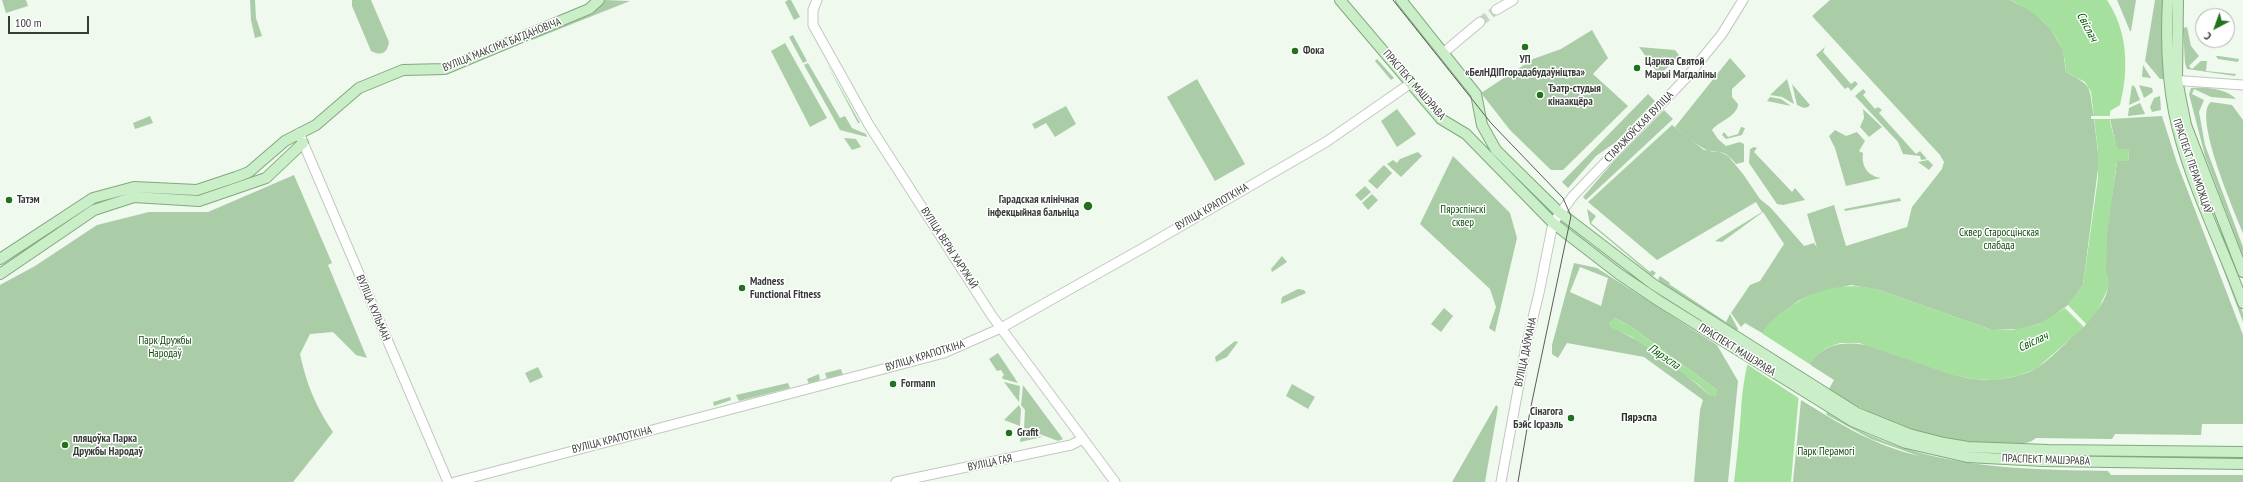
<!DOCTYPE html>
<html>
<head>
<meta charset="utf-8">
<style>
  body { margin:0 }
  #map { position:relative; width:2243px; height:482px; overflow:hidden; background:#eff9ee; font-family:"PT Sans Narrow",sans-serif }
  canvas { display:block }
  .north { position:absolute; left:2195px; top:8px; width:40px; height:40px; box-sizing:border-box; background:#fff; border:1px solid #afb1af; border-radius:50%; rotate:221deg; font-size:11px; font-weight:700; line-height:16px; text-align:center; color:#383c38 }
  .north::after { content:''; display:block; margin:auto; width:14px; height:18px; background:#20721b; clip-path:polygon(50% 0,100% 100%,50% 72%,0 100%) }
  .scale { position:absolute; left:8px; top:16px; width:81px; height:18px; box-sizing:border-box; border:2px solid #383c38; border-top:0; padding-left:5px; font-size:12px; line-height:14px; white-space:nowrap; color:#383c38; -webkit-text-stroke:3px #fff; paint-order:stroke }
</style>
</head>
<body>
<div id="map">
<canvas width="2243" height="482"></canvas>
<div class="north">С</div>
<div class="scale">100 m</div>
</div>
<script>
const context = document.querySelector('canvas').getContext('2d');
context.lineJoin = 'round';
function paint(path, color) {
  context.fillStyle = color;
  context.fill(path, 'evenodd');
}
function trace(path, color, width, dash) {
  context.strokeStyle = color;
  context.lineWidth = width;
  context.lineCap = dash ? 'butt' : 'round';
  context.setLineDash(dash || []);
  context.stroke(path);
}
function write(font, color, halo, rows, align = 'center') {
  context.font = font + ' "PT Sans Narrow",sans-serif';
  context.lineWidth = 3;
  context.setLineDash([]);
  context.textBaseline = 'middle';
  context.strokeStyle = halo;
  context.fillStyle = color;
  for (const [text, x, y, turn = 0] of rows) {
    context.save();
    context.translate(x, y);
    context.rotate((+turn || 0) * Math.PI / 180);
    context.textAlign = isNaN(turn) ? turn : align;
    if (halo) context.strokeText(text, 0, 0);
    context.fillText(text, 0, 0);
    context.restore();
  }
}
const green = new Path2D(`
  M2,0H26L28,6L6,13Z
  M250,0H255L256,18L262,36L255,38L251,20Z
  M352,0H371L389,42C387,54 381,56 371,51L352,6Z
  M605,0L630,1L532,40L531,38L591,13Z
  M788,0H791L823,60L800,17L794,20L785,2Z
  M1830,0H2010L2032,11L2051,29L2063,50L2066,72C2095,87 2088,87 2094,116H2091V119H2094L2099,161L2083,285L2068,305L2045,322L2020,329L1992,330L1879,290L1851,285L1814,294L1798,301L1779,315L1762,333L1745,323L1741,327L1731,313L1750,285L1760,281L1784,244L1763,212L1722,242L1715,241L1762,212L1756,202L1657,260L1588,202L1672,125L1704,150L1720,152L1728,156L1743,174L1760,199L1771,208L1804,246L1814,243L1817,248L1807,214L1834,205L1846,246L1907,227L1912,207L1942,169L1944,162L1940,155L1812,16Z
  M2117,0H2136L2131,31H2130Z
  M2155,0H2162L2165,79H2160L2145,61Z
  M2187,27L2191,46L2199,56L2189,66L2192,69L2201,61H2207L2206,71L2236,74L2235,76L2187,69L2185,63L2183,28Z
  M1592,30L1608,58L1593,74L1628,106L1563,170H1551L1510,130L1481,93L1533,59L1561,49Z
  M793,35L807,61L803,63L789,37Z
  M785,43L827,118L810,127L771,51Z
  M1639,47L1675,50L1679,55L1677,59L1659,75Z
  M1825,47L1823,52L1851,84L1855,81L1858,84L1851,91L1848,87L1845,89L1816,55Z
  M2216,56H2219L2239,59L2238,62L2218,59Z
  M1730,58L1746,76L1732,89V97L1738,104C1738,116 1719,121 1712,130L1718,139L1726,146L1740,142L1744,144V162L1736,164C1720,144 1717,157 1703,148C1693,142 1684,134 1675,127Z
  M1377,59L1394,78L1391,80L1375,61Z
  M826,62L860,123H858Z
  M808,63L840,118L845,116L852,128L866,134L867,137L840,130L804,65Z
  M2143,65L2151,78L2142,77Z
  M1197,79L1245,164L1215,181L1167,97Z
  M1787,79L1794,104L1782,97L1770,95Z
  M1792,84L1810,105L1808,107L1804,108L1797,105Z
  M2132,85L2135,87L2140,100L2129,105Z
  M2139,85L2152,88L2153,92L2144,98Z
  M2191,88C2205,86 2227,89 2236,99L2211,97L2194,89L2192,94L2204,100L2199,112L2205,145L2243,247V256L2205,156L2189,94Z
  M1863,89L1866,92L1863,95L1875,109L1878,107L1882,110L1879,113L1916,154L1920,151L1927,159L1921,160L1920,156L1903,154L1898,142L1855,96Z
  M1648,94L1655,101L1616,142L1596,156L1568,188L1562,182Z
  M2160,96L2161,110L2152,112L2150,107L2154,98Z
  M1770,97L1781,99L1791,106L1767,101Z
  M2211,102L2232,105L2243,120V233C2235,213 2192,115 2211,102Z
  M2140,103L2145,114L2128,116L2129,108Z
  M1066,106L1076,124L1055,137L1046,123L1035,129L1032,124Z
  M1397,109L1416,134L1397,147L1381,121Z
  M1863,109L1882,127L1869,137L1860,127L1864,118Z
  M1664,110L1673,119L1586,200L1583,197L1614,161Z
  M150,116L153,123L135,129L133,123Z
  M2162,116L2177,163L2243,335V424H2202L2201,435L2115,434L2112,439L2036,438C2028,446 2009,444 1998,444C1937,441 1879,423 1829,389L1834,380L1809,364C1842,315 1920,368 1963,377C1984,382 2008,380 2029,372C2042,367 2061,348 2071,338C2085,323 2104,309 2108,287C2109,283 2107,277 2106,273C2105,264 2106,254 2106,245C2107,217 2114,189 2117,161H2129L2128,149L2117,150L2110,119Z
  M2171,123H2173L2194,185L2243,313V322L2180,155Z
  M1741,127L1745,128L1742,135L1726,139L1722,135L1724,132L1728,137L1738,134Z
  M1835,130L1846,136L1857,132L1865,141L1859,151L1863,153C1861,166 1868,176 1881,178L1846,186L1835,148L1829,136Z
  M844,138L856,139L861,147L852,150Z
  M1754,147L1757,148L1754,152L1792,192L1795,188L1805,200L1783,205L1777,204L1749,163L1750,149Z
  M1418,152L1422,156L1401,177L1387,164L1393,160L1397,163L1400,159Z
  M1453,156L1510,213L1517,238L1495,332L1489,328L1496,307L1490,289L1420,224Z
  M1928,160L1933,165L1929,170L1918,162Z
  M1384,165L1392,173L1377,189L1368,181Z
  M294,175L332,263L328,265L367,358L356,355L333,332L310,334L300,354C307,385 315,405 333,432L293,482H0V285L35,266L97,225L149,212H208Z
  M1365,186L1371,192L1361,201L1355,195Z
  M1372,194L1378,200L1368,210L1362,203Z
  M1900,198L1901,201L1845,211L1844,209Z
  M1587,209L1596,216L1591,223L1650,272L1652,270L1656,273L1653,276L1650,274L1590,224Z
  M1282,256L1287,262L1272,272L1271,269Z
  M1574,263L1597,268L1717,345L1738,381L1728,482H1694L1700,410L1703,400L1644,357L1567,343L1558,358L1552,354V345ZM1580,267L1608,278L1601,306L1570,292ZM1615,318L1630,326L1717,390L1709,395C1688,375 1662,357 1638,341C1628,335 1619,332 1610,323Z
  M1660,276L1670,283L1669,284L1726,322L1730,314L1738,329L1737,332L1662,285L1658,279Z
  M1298,289L1304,290L1306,293L1281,304L1282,297Z
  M1444,308L1453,316L1441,332L1431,324Z
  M1235,341L1238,342L1227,357L1216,362L1215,357Z
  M998,353L1018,383L1003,379L1002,377L1004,375L1001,370L997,371L989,359Z
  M538,367L543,377L530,383L525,373Z
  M841,369L843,375L827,379L825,373Z
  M819,374L820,380L809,384L807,379Z
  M1004,382L1020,386L1019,402Z
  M788,383L790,388L739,401L736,395Z
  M1292,384L1315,397L1308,409L1286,396Z
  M1023,385L1063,439L1058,441L1024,428L1025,410L1021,405Z
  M730,397L731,400L714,406L713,402Z
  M1801,400C1840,424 1873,445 1919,456L1871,439L1827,415L1826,412C1916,468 2005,469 2108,471L2111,475H2243V482H1793Z
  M1019,405L1021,409L1020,426L1004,420Z
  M1496,405L1498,407L1485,482H1452Z
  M1022,430L1042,437L1020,442Z`);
const water = new Path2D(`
  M2010,0H2107C2128,32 2129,69 2120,105L2110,111V122L2117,149H2128L2129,161H2117L2107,234L2106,271L2109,286L2098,310L2084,327L2036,369L2017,376L1994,380L1974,379L1952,375L1859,343H1840L1826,348L1816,356L1807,367L1799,393L1791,482H1734C1737,459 1739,436 1741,412C1745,358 1753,324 1805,298C1828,286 1854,283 1879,290L1992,330H2012L2039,324L2065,308L2083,285L2098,178V150L2091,92L2085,82L2066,72C2065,36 2041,14 2010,0Z
  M1615,318L1630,326L1717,390L1716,397L1709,395L1699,385L1632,337L1610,327L1611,321Z`);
const pier = new Path2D(`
  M2091,116H2112V119H2092Z
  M2068,305L2086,324L2084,327L2065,308Z
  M1760,332L1811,365L1805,375L1800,399L1745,363L1752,345Z`);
const secondaryTunnel = new Path2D(`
  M1480,22L1496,10`);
const secondary = new Path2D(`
  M817,0L813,10V25L869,125L992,316L1115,482
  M1496,10L1513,0
  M1443,53L1480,22
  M2171,80L2243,85
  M299,133L448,482
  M455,482L944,353L1001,328L1143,248L1326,142L1411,83
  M896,482L1071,445L1083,439
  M1501,482L1526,346L1539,293L1553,223L1573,196L1687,77L1722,34L1743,0`);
const primary = new Path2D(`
  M1340,0L1441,119L1466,134L1553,223L1619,274L1659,301L1852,421L1906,443L1967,457L2043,461L2243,464
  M1401,0L1476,94L1482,125L1496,150L1559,212L1653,284L1857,413L1909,434L1944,443L1968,447L2048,450L2243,452
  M2168,0C2166,36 2167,76 2174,112C2187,178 2220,240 2243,303
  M2178,0L2177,80L2186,125L2243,272
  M0,259L93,198L134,187L197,190L236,177L249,172L285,141L316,125L359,88L403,70L445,69L589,9L599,0
  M0,274L94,210L134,197L199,201L266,178L303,143`);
const tram = new Path2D(`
  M1393,0L1491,123L1563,198L1571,216L1530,411L1518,482`);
const markers = [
  [1525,47,4,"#20721b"],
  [1295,51,4,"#20721b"],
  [1637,68,4,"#20721b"],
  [1540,95,4,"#20721b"],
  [9,200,4,"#20721b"],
  [1088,206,5,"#20721b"],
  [742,288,4,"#20721b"],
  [893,384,4,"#20721b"],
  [1571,418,4,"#20721b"],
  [1009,433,4,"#20721b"],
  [65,445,4,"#20721b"]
];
const streetNames = [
  ["ВУЛІЦА МАКСІМА БАГДАНОВІЧА",502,45,-22],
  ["ПРАСПЕКТ МАШЭРАВА",1414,85,49],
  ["СТАРАЖОЎСКАЯ ВУЛІЦА",1639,127,-46],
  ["ПРАСПЕКТ ПЕРАМОЖЦАЎ",2192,166,71],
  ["ВУЛІЦА КРАПОТКІНА",1212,207,-30],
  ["ВУЛІЦА ВЕРЫ ХАРУЖАЙ",949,248,57],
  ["ВУЛІЦА КУЛЬМАН",373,308,67],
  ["ПРАСПЕКТ МАШЭРАВА",1737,350,32],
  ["ВУЛІЦА ДАЎМАНА",1526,352,-78],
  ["ВУЛІЦА КРАПОТКІНА",925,356,-17],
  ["ВУЛІЦА КРАПОТКІНА",612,440,-14],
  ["ПРАСПЕКТ МАШЭРАВА",2046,460,2],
  ["ВУЛІЦА ГАЯ",990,463,-12]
];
const poiNames = [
  ["Фока",1303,51],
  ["УП",1525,60,"center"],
  ["«БелНДІПгорадабудаўніцтва»",1525,73,"center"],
  ["Царква Святой",1645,62],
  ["Марыі Магдаліны",1645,75],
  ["Тэатр-студыя",1548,89],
  ["кінаакцёра",1548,102],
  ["Татэм",17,200],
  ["Гарадская клінічная",1079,200,"right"],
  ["інфекцыйная бальніца",1079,213,"right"],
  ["Madness",750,282],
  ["Functional Fitness",750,295],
  ["Formann",901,384],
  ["Сінагога",1563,412,"right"],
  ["Бэйс Ісраэль",1563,425,"right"],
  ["Grafit",1017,433],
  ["пляцоўка Парка",73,439],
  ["Дружбы Народаў",73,452]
];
const parkNames = [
  ["Пярэспінскі",1463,210],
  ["сквер",1463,223],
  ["Сквер Старосцінская",1999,233],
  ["слабада",1999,246],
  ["Парк Дружбы",165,341],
  ["Народаў",165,354],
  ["Парк Перамогі",1826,452]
];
const waterNames = [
  ["Свіслач",2087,27,62],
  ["Свіслач",2033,342,-25],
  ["Пярэспа",1664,357,34]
];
const neighbourhoodNames = [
  ["Пярэспа",1639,418]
];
paint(green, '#aacda7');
paint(water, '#a5e09f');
paint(pier, '#eff9ee');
trace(secondaryTunnel, '#cad3ca', 9, [9, 4.5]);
trace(secondary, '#c0c9be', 11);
trace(primary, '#80a97c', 12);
trace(secondary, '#fff', 9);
trace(primary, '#caeec7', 10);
trace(tram, '#595e58', 1);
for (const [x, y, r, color] of markers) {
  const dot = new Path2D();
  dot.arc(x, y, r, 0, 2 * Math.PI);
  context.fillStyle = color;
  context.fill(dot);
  trace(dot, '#fff', 1.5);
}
write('11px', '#383c38', '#fff', streetNames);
write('bold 11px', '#383c38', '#fff', poiNames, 'left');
write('11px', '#0f4a0c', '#fff', parkNames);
write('italic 12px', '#005800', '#fff', waterNames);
write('bold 12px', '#2b332a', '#fff', neighbourhoodNames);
</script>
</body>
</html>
